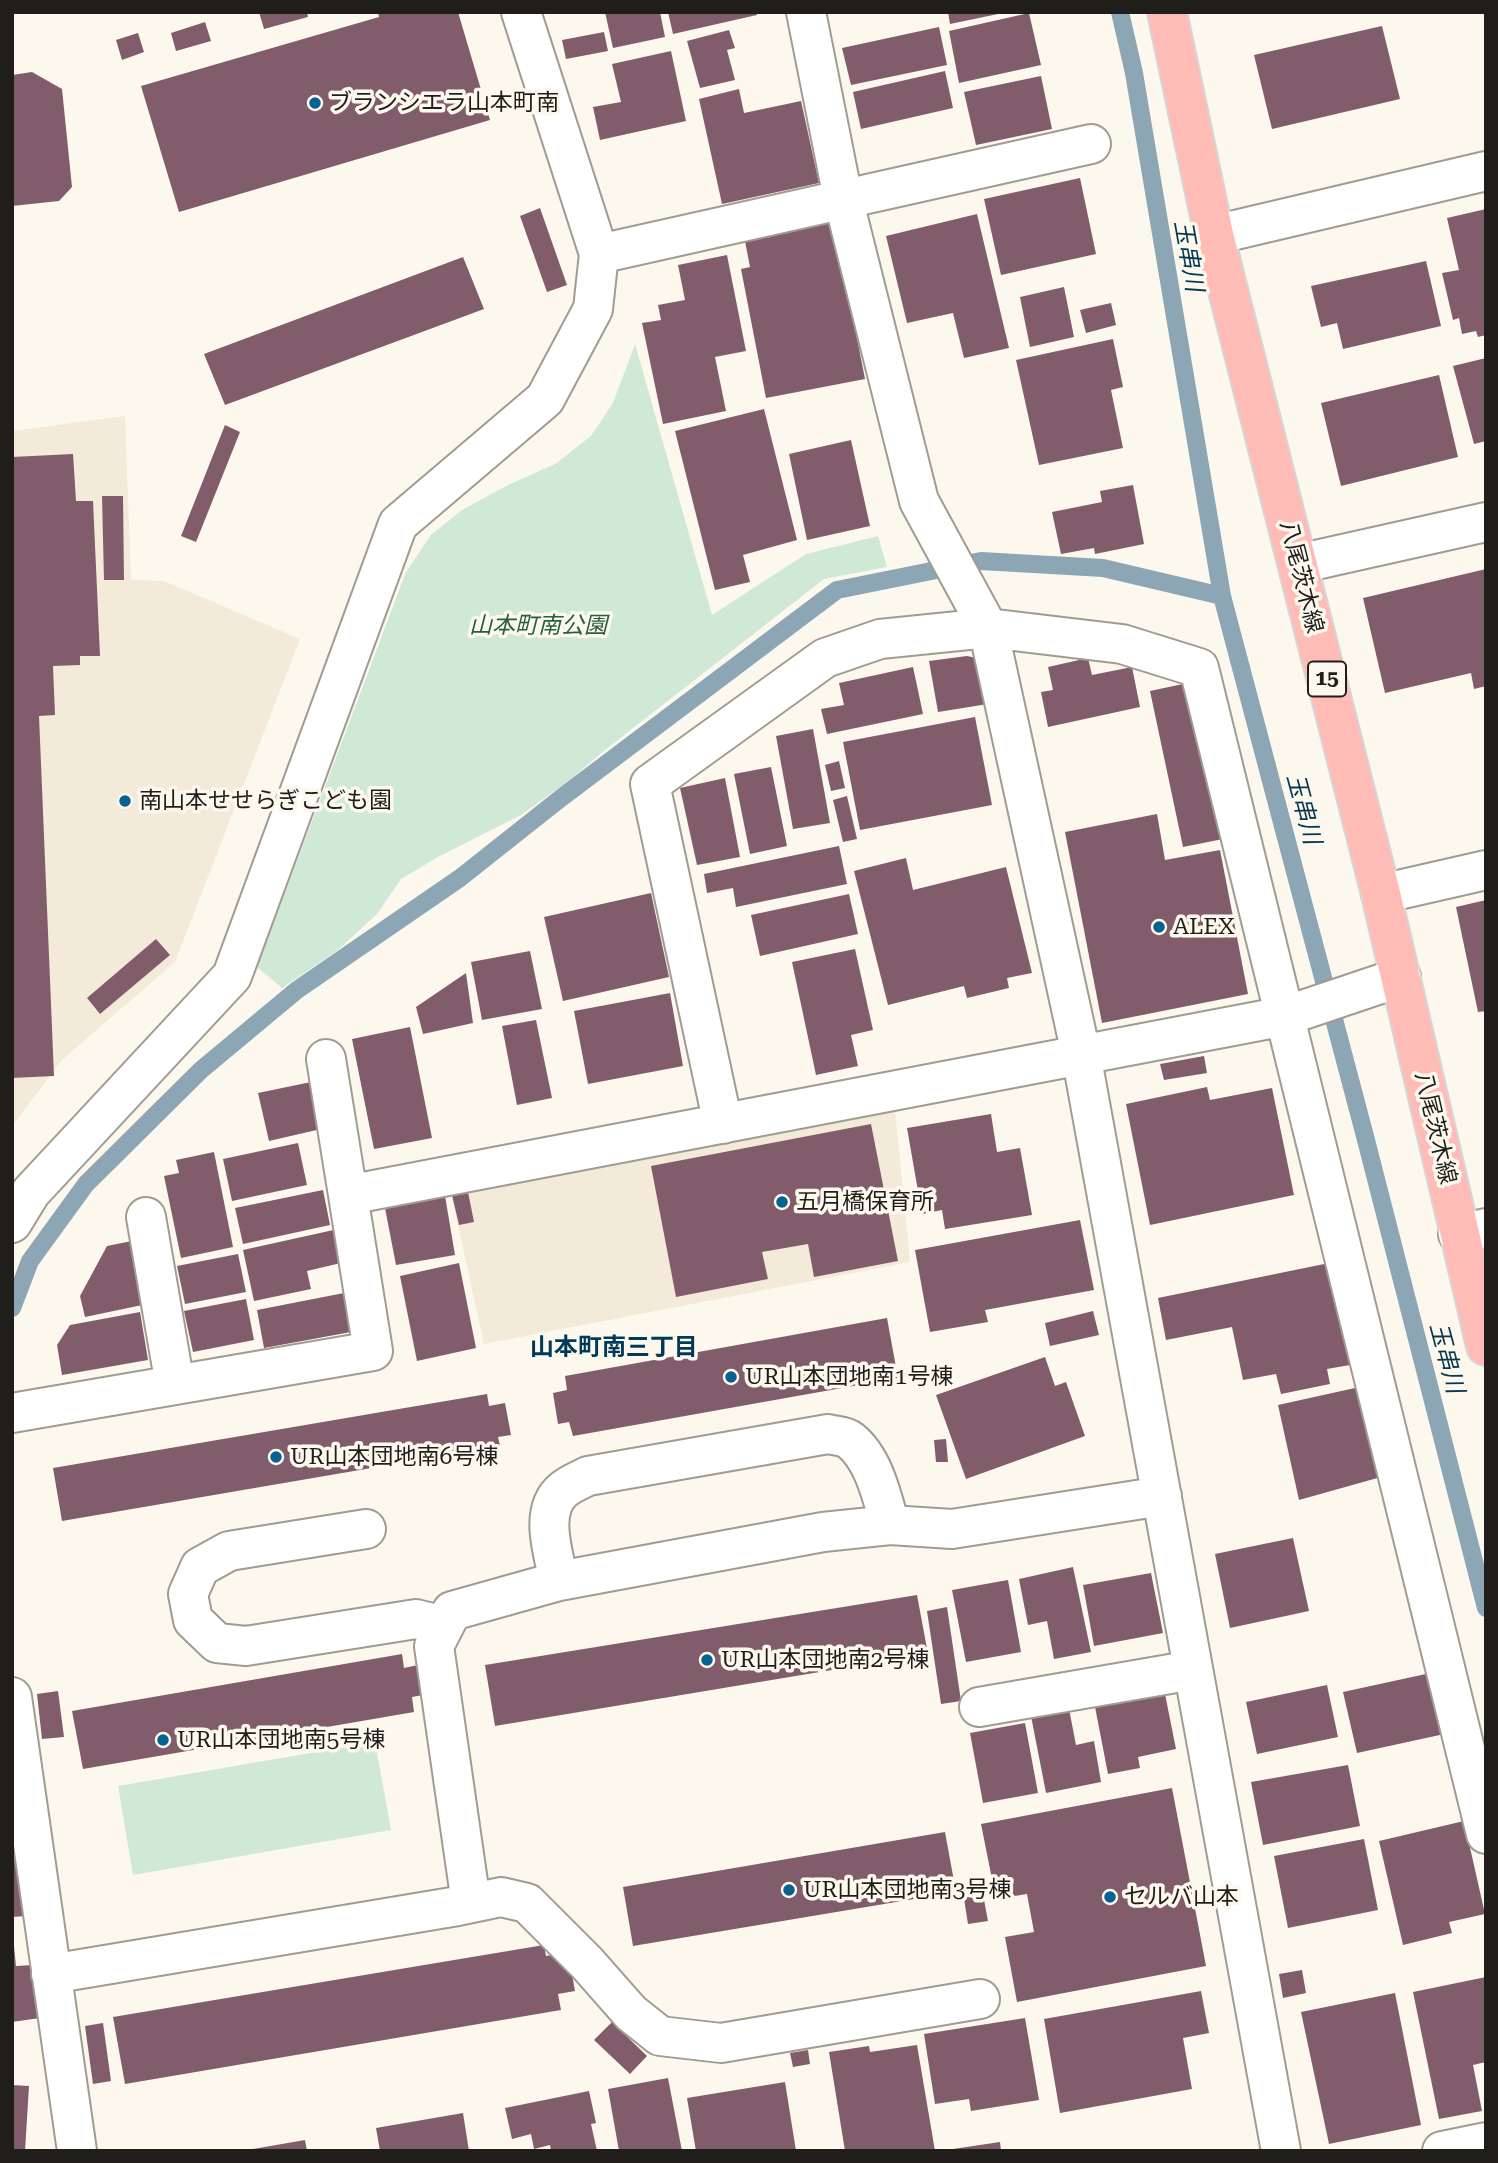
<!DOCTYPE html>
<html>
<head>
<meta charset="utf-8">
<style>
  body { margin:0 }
  #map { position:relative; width:1498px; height:2163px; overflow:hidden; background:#fdf8ed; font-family:"Roboto Serif",serif }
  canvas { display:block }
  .frame { position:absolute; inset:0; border:14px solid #201e1a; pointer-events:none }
</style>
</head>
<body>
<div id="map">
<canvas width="1498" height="2163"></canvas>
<div class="frame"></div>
</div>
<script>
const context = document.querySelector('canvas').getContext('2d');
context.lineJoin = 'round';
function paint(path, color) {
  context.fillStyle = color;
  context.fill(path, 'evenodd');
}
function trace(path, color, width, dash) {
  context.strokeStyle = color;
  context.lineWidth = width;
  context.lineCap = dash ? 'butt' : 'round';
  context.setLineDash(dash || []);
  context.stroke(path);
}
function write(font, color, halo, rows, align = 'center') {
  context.font = font + ' "Roboto Serif","Noto Sans JP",serif';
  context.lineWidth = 7;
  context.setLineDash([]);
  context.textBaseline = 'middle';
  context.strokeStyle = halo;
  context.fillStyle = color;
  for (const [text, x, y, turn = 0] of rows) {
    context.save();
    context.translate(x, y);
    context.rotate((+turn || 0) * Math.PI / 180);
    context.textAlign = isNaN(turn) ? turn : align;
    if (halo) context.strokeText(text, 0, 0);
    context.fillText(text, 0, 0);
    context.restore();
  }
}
const built = new Path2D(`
  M125,416L131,580L164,581L300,639L175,962L62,1060L12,1126V431Z
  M895,1110L910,1262L484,1344L450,1189Z`);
const green = new Path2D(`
  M635,344L712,615L806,554L878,536L887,567L824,579L605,750L571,779L521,815L438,857L401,879L377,914L338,950L282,988L257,967L406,572L431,535L462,510L506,486L555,464L591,436L613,403Z
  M375,1742L391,1830L133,1875L118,1786Z`);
const stream = new Path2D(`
  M1120,12L1134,73L1222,596L1366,1140L1486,1608
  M12,1308L30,1261L86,1184L201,1070L297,990L460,878L561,798L837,590L981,561L1103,568L1222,596`);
const building = new Path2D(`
  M259,12H307L308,17L264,29Z
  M378,12H458L490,120L179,212L141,86L379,17Z
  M605,12H660L665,37L613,48Z
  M668,12H757V15L673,34Z
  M948,12H1003V13L950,24Z
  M1029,13L1041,65L959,83L949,31Z
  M205,22L211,41L176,51L171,33Z
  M1382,26L1400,99L1272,129L1254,55Z
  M939,27L947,65L851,85L842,48Z
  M729,30L735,48L727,50L735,80L700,88L687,41Z
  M604,32L608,51L566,59L562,40Z
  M138,33L144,52L122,60L116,40Z
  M671,51L686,121L600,140L593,107L621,102L612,64Z
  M945,71L953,108L861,129L853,92Z
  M32,72L62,89L72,187L59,201L12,206V75Z
  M1041,76L1052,129L976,145L964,92Z
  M739,89L744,113L801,101L819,183L722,204L699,99Z
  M1080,178L1096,254L1001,275L984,199Z
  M540,208L567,285L547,292L520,216Z
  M1486,209V335L1478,337L1476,331L1462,334L1459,318L1453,320L1442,273L1459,270L1447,218Z
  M977,214L1009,348L964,358L953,313L907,323L886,236Z
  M820,221L835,227L865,379L766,398L741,269L750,267L744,236Z
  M727,255L746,351L715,357L726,411L663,424L642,323L661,320L658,305L685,300L678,265Z
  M463,257L484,309L225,405L204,354Z
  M1426,261L1441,326L1343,349L1337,323L1321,327L1311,286Z
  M1064,287L1074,337L1030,347L1020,297Z
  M1111,303L1116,325L1086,333L1080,310Z
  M1113,339L1123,387L1111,390L1123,448L1039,465L1016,360Z
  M1486,358V441L1474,444L1453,366Z
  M1439,375L1458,457L1341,486L1321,403Z
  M764,409L797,540L743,555L750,582L715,590L675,431Z
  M225,425L240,432L196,542L181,536Z
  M851,440L870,526L807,540L789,454Z
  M73,454L76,501H93L100,656H80V665L53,666L55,715L39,716L54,1076L12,1078V457Z
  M1133,485L1144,544L1095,554L1094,548L1061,554L1052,512L1102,502L1100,491Z
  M102,496H123L124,580H104Z
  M1486,569V686L1474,689L1471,673L1385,693L1363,598Z
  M967,656L981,659L988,704L938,712L929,661Z
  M1088,658L1092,675L1132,667L1140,707L1048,727L1041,692L1053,690L1048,667Z
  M913,667L923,714L827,734L821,709L844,705L839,683Z
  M1183,684L1192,723L1203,721L1228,838L1183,847L1150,691Z
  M975,717L992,805L860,830L843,742Z
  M813,729L830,823L793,829L776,736Z
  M839,761L845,788L831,791L825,765Z
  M771,767L787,846L750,854L734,774Z
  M725,778L740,857L697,865L680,788Z
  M847,796L857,839L843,842L833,800Z
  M1157,814L1165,860L1220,850L1248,994L1102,1023L1065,832Z
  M839,846L847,884L736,907L733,888L707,893L704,874Z
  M906,858L913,890L1006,867L1032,973L1007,978L1009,988L967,998L964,986L888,1005L854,871Z
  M651,893L669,977L563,1001L544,917Z
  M849,894L858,934L760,956L751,915Z
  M1486,900V1011L1478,1012L1456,907Z
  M156,939L170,955L100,1014L87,998Z
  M855,949L873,1030L851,1035L858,1066L816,1075L792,962Z
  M530,951L542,1009L482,1020L471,962Z
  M466,973L473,1023L423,1034L416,1007Z
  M670,993L683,1066L588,1084L574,1011Z
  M536,1020L552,1098L517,1105L502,1026Z
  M410,1027L432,1138L374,1149L352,1039Z
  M1204,1056L1207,1073L1164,1080L1160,1064Z
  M311,1082L321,1129L269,1141L258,1093Z
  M1207,1087L1210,1100L1272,1088L1294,1195L1150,1225L1126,1104Z
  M991,1114L997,1152L1020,1148L1032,1215L945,1229L942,1210L922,1214L907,1128Z
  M871,1124L898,1261L814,1277L808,1244L762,1252L768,1279L676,1297L651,1166Z
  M298,1143L307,1185L232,1201L223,1159Z
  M214,1152L233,1247L181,1258L164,1176L179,1173L176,1160Z
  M323,1190L330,1225L243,1244L235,1208Z
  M468,1192L474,1222L459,1225L452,1195Z
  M445,1196L455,1255L396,1265L385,1208Z
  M1080,1220L1094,1290L985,1310L988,1322L930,1332L915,1250Z
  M338,1229L345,1262L307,1271L311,1289L254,1301L243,1250Z
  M132,1241L147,1304L85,1317L80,1296L107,1246Z
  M238,1254L246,1292L185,1304L177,1266Z
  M459,1263L476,1348L417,1361L400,1276Z
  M1329,1263L1350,1365L1327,1369L1330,1384L1281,1394L1276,1374L1243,1380L1232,1327L1166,1340L1158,1298Z
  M344,1293L351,1332L264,1348L257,1310Z
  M246,1299L254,1340L193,1352L184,1311Z
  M1093,1311L1099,1335L1050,1346L1045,1323Z
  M140,1312L148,1360L62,1375L57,1345L70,1325Z
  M887,1318L898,1378L573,1436L569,1422L558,1424L553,1393L567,1390L565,1376Z
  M1045,1357L1055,1386L1066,1382L1085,1436L966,1479L936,1395Z
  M1364,1386L1381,1477L1299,1500L1278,1405Z
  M487,1394L489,1406L505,1403L511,1435L498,1437L500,1446L62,1521L53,1468Z
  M946,1439L948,1462H936L934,1440Z
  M1293,1538L1309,1611L1230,1628L1215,1554Z
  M1073,1567L1091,1652L1054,1659L1047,1621L1028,1625L1019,1579Z
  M1151,1573L1163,1633L1094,1646L1083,1585Z
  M1008,1580L1021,1652L966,1662L952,1590Z
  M917,1595L928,1654L495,1726L485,1665Z
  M947,1607L961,1701L941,1704L927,1611Z
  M402,1654L404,1668L418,1665L423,1695L412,1697L414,1712L83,1769L72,1711Z
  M1435,1672L1449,1733L1357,1753L1343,1692Z
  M1327,1685L1338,1737L1257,1754L1246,1702Z
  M58,1691L64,1737L42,1739L37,1694Z
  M1165,1694L1176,1749L1138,1757L1140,1768L1108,1774L1095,1707Z
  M1069,1709L1076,1745L1094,1741L1101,1782L1046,1793L1031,1716Z
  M1025,1723L1038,1793L983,1803L970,1733Z
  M1348,1765L1360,1826L1263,1845L1251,1782Z
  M1172,1788L1206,1966L1017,2002L1005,1937L1034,1932L1027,1894L996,1899L981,1824Z
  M1464,1821L1485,1914L1449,1922L1452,1933L1403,1945L1379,1841Z
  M12,1827L26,1916L12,1917Z
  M945,1832L956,1892L633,1946L623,1887Z
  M1364,1839L1378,1910L1288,1928L1274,1856Z
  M982,1889L988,1921L968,1924L963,1892Z
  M544,1945L546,1956L568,1952L575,1991L558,1994L561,2010L125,2084L113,2017Z
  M12,1946H14L16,1966L33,1965L40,2018L12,2022Z
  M1302,1970L1306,1993L1283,1998L1279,1974Z
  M1486,1977V2062L1473,2065L1482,2111L1439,2119L1413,1992Z
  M1201,1991L1209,2033L1183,2038L1192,2089L1060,2113L1044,2019Z
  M1395,1993L1421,2125L1329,2144L1301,2012Z
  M1025,2018L1039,2100L971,2111L969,2099L935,2104L924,2034Z
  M612,2022L647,2056L630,2074L594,2040Z
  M103,2023L111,2081L93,2084L85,2026Z
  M917,2045L935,2151H845L829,2052L869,2046L870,2052Z
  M808,2050L810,2064L793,2067L790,2053Z
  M668,2078L682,2151H619L608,2089Z
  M785,2082L796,2151H696L687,2098Z
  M12,2085L29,2086L25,2151H12Z
  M589,2091L596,2123L591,2124L597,2151H551L550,2145L534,2149L531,2134L512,2139L505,2108Z
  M463,2113L469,2151H380L376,2128Z
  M305,2140L307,2151H253V2149Z
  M1000,2142L1001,2151H953V2149Z`);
const minor = new Path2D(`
  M806,12L843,198L919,501L988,628L1081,1054L1281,2151
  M1214,235L1486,171
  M599,254L1091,144
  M1298,564L1486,522
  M1381,894L1486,870
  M326,1059L348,1195
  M723,1124L650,784L825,658L880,639L988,628L1122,644L1199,668L1486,1834
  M146,1217L175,1385
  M12,1223L31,1192L232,976L398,524L545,399L593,309L599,254L521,12
  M1458,1234L1486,1228
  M12,1413L373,1351L348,1195L1285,1016L1401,977
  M366,1529L229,1551L200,1567L188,1594L193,1620L217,1643L246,1646L416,1619L444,1626
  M559,1581C554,1555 538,1511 563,1490C570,1484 580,1480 588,1476L828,1434C835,1436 845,1436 850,1440C874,1459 882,1497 890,1525
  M12,1697L77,2151
  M979,1707L1193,1670
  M471,1903L434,1646L452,1611L559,1581L823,1532L890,1525L952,1529L1162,1496
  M51,1974L458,1906L501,1897L527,1903L587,1963L631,2013L660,2036L721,2043L980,1999
  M1442,2151L1486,2142`);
const major = new Path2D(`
  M1167,12L1214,235L1381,894L1486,1346`);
const markers = [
  [315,103,7,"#076292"],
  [125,801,7,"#076292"],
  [1159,927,7,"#076292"],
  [782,1202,7,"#076292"],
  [731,1377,7,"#076292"],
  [276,1457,7,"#076292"],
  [707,1660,7,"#076292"],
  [163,1740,7,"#076292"],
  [789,1890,7,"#076292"],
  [1110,1897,7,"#076292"]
];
const shields = [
  [1327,679,38]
];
const shieldNames = [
  ["15",1327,679]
];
const poiNames = [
  ["ブランシエラ山本町南",329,103],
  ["南山本せせらぎこども園",139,801],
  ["ALEX",1173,927],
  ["五月橋保育所",796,1202],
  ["UR山本団地南1号棟",745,1377],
  ["UR山本団地南6号棟",290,1457],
  ["UR山本団地南2号棟",721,1660],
  ["UR山本団地南5号棟",177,1740],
  ["UR山本団地南3号棟",803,1890],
  ["セルバ山本",1124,1897]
];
const streetNames = [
  ["八尾茨木線",1301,577,76],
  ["八尾茨木線",1435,1128,77]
];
const parkNames = [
  ["山本町南公園",538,626]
];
const waterNames = [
  ["玉串川",1188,256,80],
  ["玉串川",1303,809,75],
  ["玉串川",1446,1358,75]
];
const neighbourhoodNames = [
  ["山本町南三丁目",614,1348]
];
paint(built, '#f3ead9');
paint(green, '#cfe9d6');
trace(stream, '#8da6b6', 18);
paint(building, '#815d6c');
trace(minor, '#a09c92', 42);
trace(major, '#d7d6d6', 42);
trace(minor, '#fff', 38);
trace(major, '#ffbbb5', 38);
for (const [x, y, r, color] of markers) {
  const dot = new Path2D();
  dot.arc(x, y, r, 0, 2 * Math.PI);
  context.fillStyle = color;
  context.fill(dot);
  trace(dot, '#fdf8ed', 2.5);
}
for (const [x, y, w] of shields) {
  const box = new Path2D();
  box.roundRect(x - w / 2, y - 17.5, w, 35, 5);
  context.fillStyle = '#fdf8ed';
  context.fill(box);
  trace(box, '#201e1a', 2);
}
write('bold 21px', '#201e1a', null, shieldNames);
write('23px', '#201e1a', '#fdf8ed', poiNames, 'left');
write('23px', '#201e1a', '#fdf8ed', streetNames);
write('italic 23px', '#28603e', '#fdf8ed', parkNames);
write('italic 24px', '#063850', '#fdf8ed', waterNames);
write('bold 24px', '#003a5b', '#fdf8ed', neighbourhoodNames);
</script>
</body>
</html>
